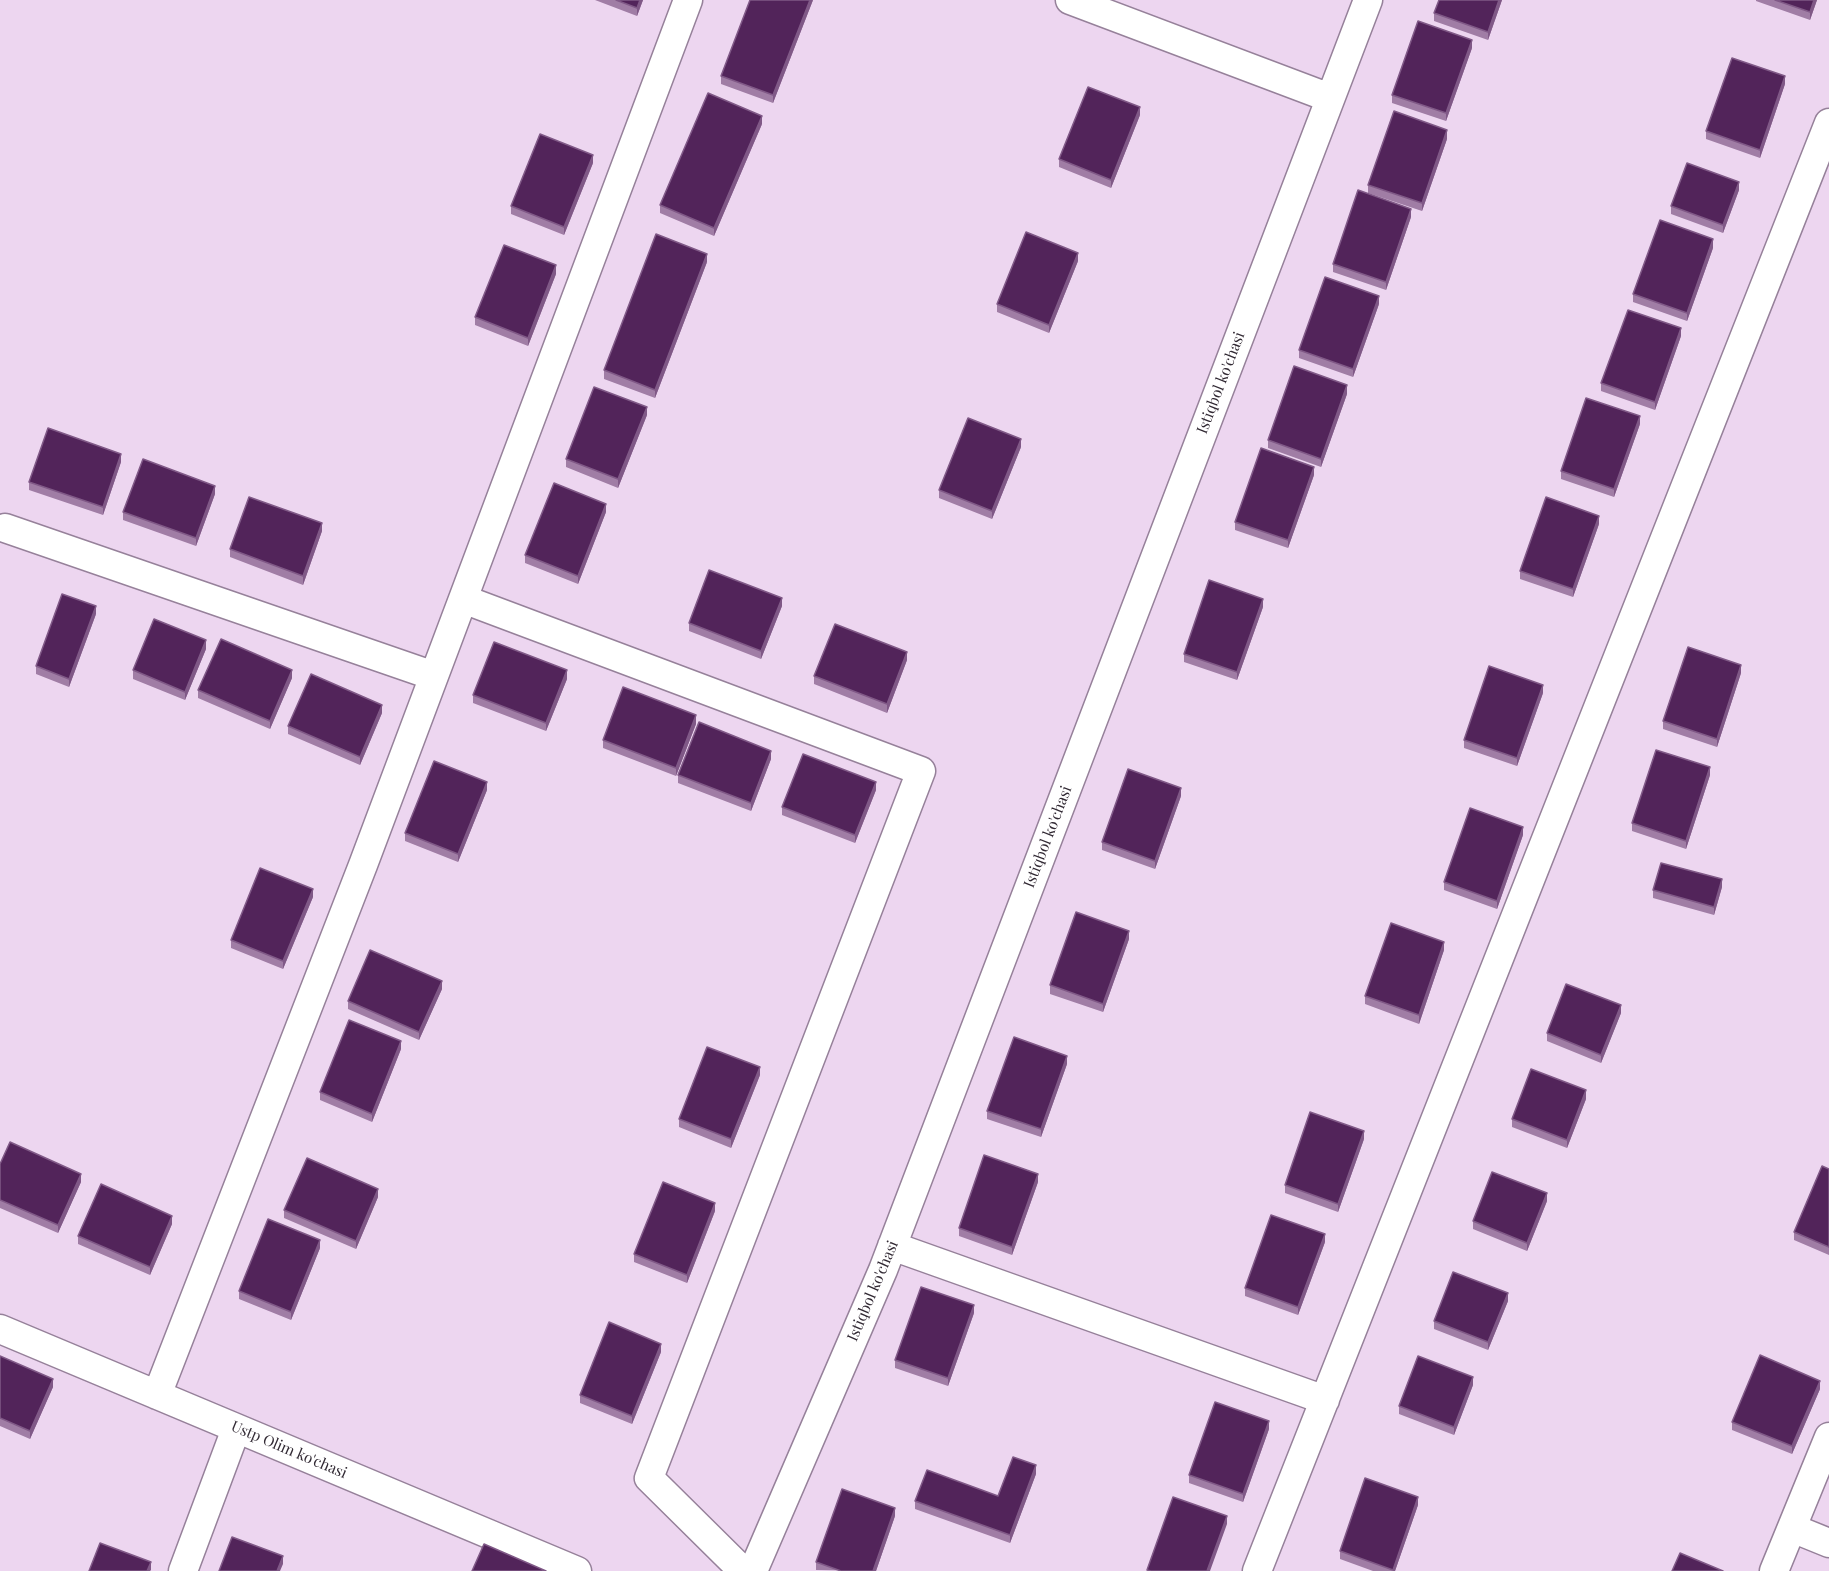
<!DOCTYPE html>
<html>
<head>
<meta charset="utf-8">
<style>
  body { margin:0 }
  canvas { display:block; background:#edd6f0 }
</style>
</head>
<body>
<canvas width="1829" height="1571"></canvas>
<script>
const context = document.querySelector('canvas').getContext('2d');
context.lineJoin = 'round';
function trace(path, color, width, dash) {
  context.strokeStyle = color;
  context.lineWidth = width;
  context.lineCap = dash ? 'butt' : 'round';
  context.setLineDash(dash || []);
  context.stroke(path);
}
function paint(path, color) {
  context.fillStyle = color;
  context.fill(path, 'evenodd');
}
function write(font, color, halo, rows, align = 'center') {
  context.font = font + ' "Playfair Display",serif';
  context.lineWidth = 6;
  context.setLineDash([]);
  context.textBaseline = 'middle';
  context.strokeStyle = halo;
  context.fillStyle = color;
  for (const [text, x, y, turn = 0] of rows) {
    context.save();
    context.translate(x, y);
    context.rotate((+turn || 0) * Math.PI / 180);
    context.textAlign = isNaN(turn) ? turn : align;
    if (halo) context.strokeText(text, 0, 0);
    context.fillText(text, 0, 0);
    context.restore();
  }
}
const minor = new Path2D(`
  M1070,0L1330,98
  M5,528L434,676
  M463,599L921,771L649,1478L743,1571
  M892,1246L1325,1400
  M0,1329L577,1571
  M157,1395L363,865L688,0
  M1792,1528L1829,1543
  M183,1571L236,1429
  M753,1571L883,1270L1368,0
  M1257,1571L1829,123
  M1774,1571L1829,1437`);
const wall = new Path2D(`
  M595,0H643L637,16Z
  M813,0L773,103L721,84V76Z
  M1439,0H1502L1488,40L1434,21V13Z
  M1756,0H1817L1810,20L1756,1Z
  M1472,48L1446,121L1392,103V95Z
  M1785,84L1760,158L1706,139V131Z
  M1140,115L1111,188L1059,167V159Z
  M762,124L714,236L660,213V205Z
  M1447,139L1422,211L1368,193V185Z
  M593,163L564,235L511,214V206Z
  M1739,190L1723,233L1671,214V206Z
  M1411,217L1386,290L1333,272V264Z
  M1713,248L1687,321L1633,302V294Z
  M1078,261L1049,333L997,312V304Z
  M707,262L655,398L604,379V370Z
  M556,274L528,346L475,325V317Z
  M1379,304L1353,377L1299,358V350Z
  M1681,336L1655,410L1601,391V383Z
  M1347,394L1321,467L1268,448V440Z
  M647,415L618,488L566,467V459Z
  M1640,424L1614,497L1561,479V471Z
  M1021,447L992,519L939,498V490Z
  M121,462L103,515L29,490V482Z
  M1314,475L1288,548L1235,530V522Z
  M215,494L196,546L123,520V512Z
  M606,512L578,584L525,563V555Z
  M1599,524L1573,597L1520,579V571Z
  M322,531L303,585L230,557V549Z
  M782,606L761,659L689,631V623Z
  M1263,607L1237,680L1184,662V654Z
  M96,614L69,687L36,674V666Z
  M206,649L185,700L133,679V670Z
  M907,660L887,713L814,684V676Z
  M1741,673L1717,747L1663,729V721Z
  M292,678L270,729L198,698V690Z
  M567,679L546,731L473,703V695Z
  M1543,693L1517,766L1464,748V740Z
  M382,713L360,765L288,734V726Z
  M696,724L676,776L603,748V740Z
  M771,759L751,811L678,783V775Z
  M1710,775L1686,849L1632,831V823Z
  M487,790L458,862L405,841V833Z
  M876,790L855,843L782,815V807Z
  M1181,796L1155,869L1102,850V842Z
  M1523,835L1497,909L1444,890V882Z
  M1722,887L1714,915L1653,898V890Z
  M313,897L283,969L231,948V940Z
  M1129,939L1103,1012L1050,994V985Z
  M1444,950L1419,1024L1365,1004V996Z
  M442,989L419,1040L348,1009V1001Z
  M1621,1013L1601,1063L1547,1041V1033Z
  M401,1049L372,1122L320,1100V1092Z
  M1067,1064L1041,1137L987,1119V1111Z
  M760,1075L731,1148L679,1127V1119Z
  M1586,1099L1567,1148L1512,1127V1119Z
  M1364,1139L1338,1212L1285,1193V1185Z
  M0,1164L81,1182L58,1233L0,1208Z
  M1829,1169V1255L1794,1240V1232Z
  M1038,1182L1012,1255L959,1236V1228Z
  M378,1197L356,1249L284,1218V1210Z
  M1547,1201L1527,1251L1473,1229V1221Z
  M715,1211L687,1283L634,1262V1254Z
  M172,1224L150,1275L78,1244V1236Z
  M1325,1242L1298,1315L1245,1296V1288Z
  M320,1248L291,1320L239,1299V1291Z
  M1508,1301L1488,1350L1434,1329V1321Z
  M974,1313L948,1386L895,1368V1360Z
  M661,1352L632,1424L580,1403V1395Z
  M0,1356L53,1387L30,1439L0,1426Z
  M1473,1385L1454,1435L1399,1414V1406Z
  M1820,1389L1792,1454L1732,1430V1422Z
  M1269,1429L1243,1502L1189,1483V1475Z
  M1036,1474L1010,1543L915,1509V1501L998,1496Z
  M1418,1505L1395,1571H1373L1340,1559V1551Z
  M895,1516L876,1571L816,1570V1562Z`);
const shadedWall = new Path2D(`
  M640,0H643L637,16V8Z
  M810,0H813L773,103V95Z
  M1499,0H1502L1488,40V32Z
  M1814,0H1817L1810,20V12Z
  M1472,40V48L1446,121V113Z
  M1785,76V84L1760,158V150Z
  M1140,107V115L1111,188V180Z
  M762,116V124L714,236V228Z
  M1447,130V139L1422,211V203Z
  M593,155V163L564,235V227Z
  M1739,182V190L1723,233V225Z
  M1411,209V217L1386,290V282Z
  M1713,239V248L1687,321V313Z
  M1078,253V261L1049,333V325Z
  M707,254V262L655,398V390Z
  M556,265V274L528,346V338Z
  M1379,296V304L1353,377V369Z
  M1681,328V336L1655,410V402Z
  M1347,385V394L1321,467V459Z
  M647,407V415L618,488V479Z
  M1640,416V424L1614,497V489Z
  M1021,439V447L992,519V511Z
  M121,454V462L103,515V507Z
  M1314,467V475L1288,548V540Z
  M215,486V494L196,546V538Z
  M606,504V512L578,584V576Z
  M1599,516V524L1573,597V589Z
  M322,523V531L303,585V576Z
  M782,598V606L761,659V651Z
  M1263,599V607L1237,680V672Z
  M96,606V614L69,687V679Z
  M206,640V649L185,700V692Z
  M907,652V660L887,713V704Z
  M1741,665V673L1717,747V739Z
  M292,670V678L270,729V721Z
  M567,670V679L546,731V723Z
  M1543,685V693L1517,766V758Z
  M382,705V713L360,765V757Z
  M696,715V724L676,776V768Z
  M771,751V759L751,811V803Z
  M1710,767V775L1686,849V841Z
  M487,782V790L458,862V854Z
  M876,782V790L855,843V835Z
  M1181,788V796L1155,869V861Z
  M1523,827V835L1497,909V901Z
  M1722,879V887L1714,915V907Z
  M313,889V897L283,969V961Z
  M1129,931V939L1103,1012V1004Z
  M1444,942V950L1419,1024V1015Z
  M442,981V989L419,1040V1032Z
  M1621,1005V1013L1601,1063V1055Z
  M401,1041V1049L372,1122V1114Z
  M1067,1056V1064L1041,1137V1129Z
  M760,1067V1075L731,1148V1139Z
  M1586,1090V1099L1567,1148V1140Z
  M1364,1131V1139L1338,1212V1204Z
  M81,1174V1182L58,1233V1225Z
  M1038,1174V1182L1012,1255V1247Z
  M378,1189V1197L356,1249V1241Z
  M1547,1193V1201L1527,1251V1243Z
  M715,1203V1211L687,1283V1275Z
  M172,1216V1224L150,1275V1267Z
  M1325,1234V1242L1298,1315V1307Z
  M320,1240V1248L291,1320V1312Z
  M1508,1293V1301L1488,1350V1342Z
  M974,1305V1313L948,1386V1378Z
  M661,1344V1352L632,1424V1416Z
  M1473,1377V1385L1454,1435V1427Z
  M53,1379V1387L30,1439V1431Z
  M1820,1381V1389L1792,1454V1446Z
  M1269,1421V1429L1243,1502V1494Z
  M1036,1465V1474L1010,1543V1535Z
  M1418,1497V1505L1395,1571H1393Z
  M895,1508V1516L876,1571H873Z
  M1227,1516V1524L1210,1571H1207Z
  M283,1556V1564L280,1571H277Z
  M151,1562V1570L150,1571H147Z`);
const building = new Path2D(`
  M616,0H640L637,8Z
  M750,0H810L773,95L721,76Z
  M1439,0H1499L1488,32L1434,13Z
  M1775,0H1814L1810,12Z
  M1418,21L1472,40L1446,113L1392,95Z
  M1732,58L1785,76L1760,150L1706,131Z
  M1088,87L1140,107L1111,180L1059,159Z
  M708,93L762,116L714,228L660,205Z
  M1394,111L1447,130L1422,203L1368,185Z
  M540,134L593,155L564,227L511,206Z
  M1687,163L1739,182L1723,225L1671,206Z
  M1358,190L1411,209L1386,282L1333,264Z
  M1660,220L1713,239L1687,313L1633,294Z
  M1026,232L1078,253L1049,325L997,304Z
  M656,234L707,254L655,390L604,370Z
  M504,245L556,265L528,338L475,317Z
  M1325,277L1379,296L1353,369L1299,350Z
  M1628,310L1681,328L1655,402L1601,383Z
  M1294,366L1347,385L1321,459L1268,440Z
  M594,387L647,407L618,479L566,459Z
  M1586,398L1640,416L1614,489L1561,471Z
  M968,418L1021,439L992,511L939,490Z
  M48,428L121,454L103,507L29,482Z
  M1261,448L1314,467L1288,540L1235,522Z
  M143,459L215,486L196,538L123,512Z
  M554,483L606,504L578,576L525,555Z
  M249,497L322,523L303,576L230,549Z
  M1546,497L1599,516L1573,589L1520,571Z
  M709,570L782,598L761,651L689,623Z
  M1209,580L1263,599L1237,672L1184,654Z
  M62,594L96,606L69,679L36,666Z
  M154,619L206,640L185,692L133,670Z
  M835,624L907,652L887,704L814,676Z
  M221,639L292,670L270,721L198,690Z
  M494,642L567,670L546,723L473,695Z
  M1688,647L1741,665L1717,739L1663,721Z
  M1489,666L1543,685L1517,758L1464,740Z
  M311,674L382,705L360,757L288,726Z
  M623,687L696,715L676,768L603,740Z
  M699,722L771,751L751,803L678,775Z
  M1656,750L1710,767L1686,841L1632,823Z
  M803,754L876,782L855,835L782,807Z
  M434,761L487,782L458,854L405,833Z
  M1128,769L1181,788L1155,861L1102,842Z
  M1470,808L1523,827L1497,901L1444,882Z
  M1661,863L1722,879L1714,907L1653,890Z
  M260,868L313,889L283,961L231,940Z
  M1076,912L1129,931L1103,1004L1050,985Z
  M1391,923L1444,942L1419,1015L1365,996Z
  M370,950L442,981L419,1032L348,1001Z
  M1566,984L1621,1005L1601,1055L1547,1033Z
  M349,1020L401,1041L372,1114L320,1092Z
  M1014,1037L1067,1056L1041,1129L987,1111Z
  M707,1047L760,1067L731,1139L679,1119Z
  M1531,1069L1586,1090L1567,1140L1512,1119Z
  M1310,1112L1364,1131L1338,1204L1285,1185Z
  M10,1142L81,1174L58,1225L0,1200V1164Z
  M984,1155L1038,1174L1012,1247L959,1228Z
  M307,1158L378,1189L356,1241L284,1210Z
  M1822,1166L1829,1169V1247L1794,1232Z
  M1492,1172L1547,1193L1527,1243L1473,1221Z
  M663,1182L715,1203L687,1275L634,1254Z
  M101,1184L172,1216L150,1267L78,1236Z
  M1271,1215L1325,1234L1298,1307L1245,1288Z
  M268,1219L320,1240L291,1312L239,1291Z
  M1453,1272L1508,1293L1488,1342L1434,1321Z
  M921,1287L974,1305L948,1378L895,1360Z
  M609,1322L661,1344L632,1416L580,1395Z
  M1760,1355L1820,1381L1792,1446L1732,1422Z
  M0,1356L53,1379L30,1431L0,1418Z
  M1418,1356L1473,1377L1454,1427L1399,1406Z
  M1215,1402L1269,1421L1243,1494L1189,1475Z
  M1013,1457L1036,1465L1010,1535L915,1501L927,1470L998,1496Z
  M1365,1478L1418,1497L1393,1570L1340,1551Z
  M842,1489L895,1508L873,1571H841L816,1562Z
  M1173,1497L1227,1516L1207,1571H1151L1147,1570Z
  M232,1537L283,1556L277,1571H219Z
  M100,1543L151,1562L147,1571H89Z
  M484,1544L546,1571H472Z
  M1680,1553L1723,1571H1672Z`);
const streetNames = [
  ["Istiqbol ko'chasi",1221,383,-69],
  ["Istiqbol ko'chasi",1048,837,-69],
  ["Istiqbol ko'chasi",873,1291,-67],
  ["Ustp Olim ko'chasi",289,1450,23]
];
trace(minor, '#96819a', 31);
trace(minor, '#fff', 28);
paint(wall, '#a07da5');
paint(shadedWall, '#805987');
paint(building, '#52245a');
trace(building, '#805987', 1.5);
write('15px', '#322a34', '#fff', streetNames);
</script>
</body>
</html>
